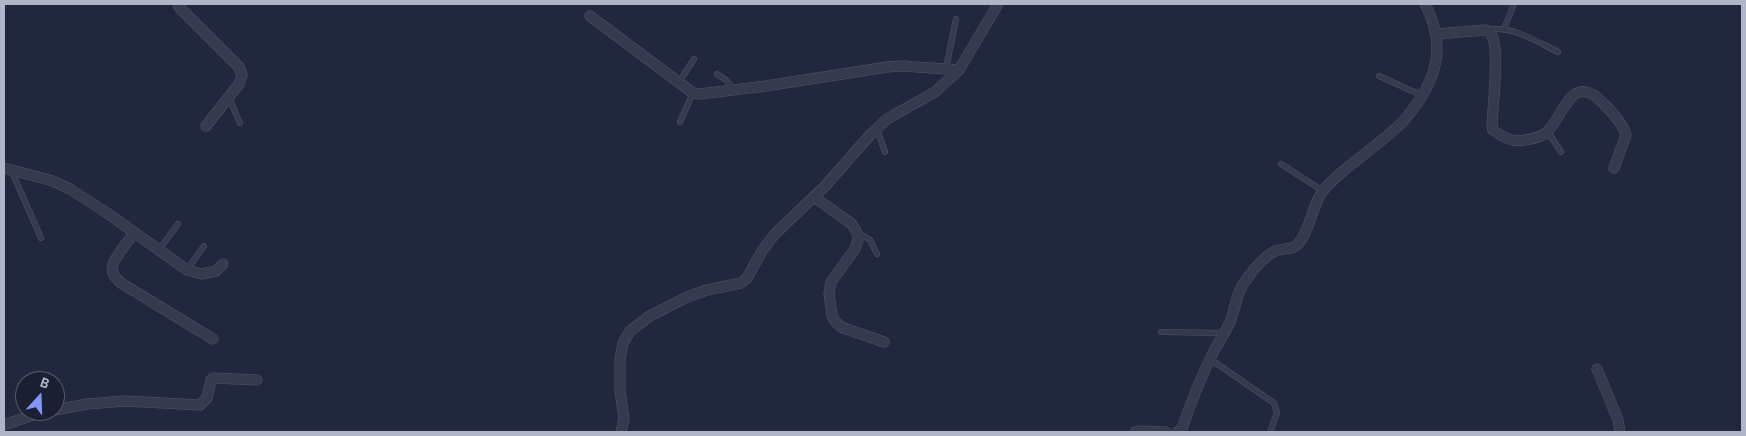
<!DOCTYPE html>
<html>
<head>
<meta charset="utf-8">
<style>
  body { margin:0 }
  #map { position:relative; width:1746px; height:436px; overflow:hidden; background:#21273d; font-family:"Archivo Narrow",sans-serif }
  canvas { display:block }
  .frame { position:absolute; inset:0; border:5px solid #b1b5c8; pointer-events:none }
  .north { position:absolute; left:15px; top:371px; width:50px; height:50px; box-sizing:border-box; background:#1b1f32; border:1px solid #575b6e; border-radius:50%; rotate:20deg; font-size:14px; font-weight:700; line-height:20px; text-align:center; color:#b1b5c8 }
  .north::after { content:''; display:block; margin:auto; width:18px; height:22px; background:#8196fd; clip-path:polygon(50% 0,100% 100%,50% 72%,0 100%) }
</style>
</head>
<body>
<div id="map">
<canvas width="1746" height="436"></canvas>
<div class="frame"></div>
<div class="north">B</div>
</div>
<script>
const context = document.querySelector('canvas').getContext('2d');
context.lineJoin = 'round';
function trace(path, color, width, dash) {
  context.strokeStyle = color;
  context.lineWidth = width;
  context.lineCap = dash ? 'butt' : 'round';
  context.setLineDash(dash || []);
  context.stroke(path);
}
const lane = new Path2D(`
  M1504,29L1514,4
  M1486,30C1512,25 1536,41 1558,52
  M946,69L956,19
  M717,74L726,80L734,90
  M1379,76L1421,95
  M679,82L694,59
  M229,98L240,123
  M680,122L693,93
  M877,129L885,152
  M1548,132L1561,152
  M1281,164L1323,191
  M12,172L41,238
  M859,233L870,240L877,254
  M159,250L178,224
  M187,270L204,246
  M1161,332L1223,333
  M1210,359L1274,403L1277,413L1270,432`);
const street = new Path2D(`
  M178,4L179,7L239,67L242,75L239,84L206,126
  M590,16L685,87L693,93L700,94L766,86L887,67L903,66L959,70
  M1436,34L1486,30C1489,32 1492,34 1493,38C1499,55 1493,105 1492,124L1493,130C1502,137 1514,143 1525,140C1532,139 1542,137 1547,132C1565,114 1572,70 1604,104C1612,112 1623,124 1626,135L1614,168
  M4,168L53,181L70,189L110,215L187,270L202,274L216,271L223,264
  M814,197L852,224L859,237L855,249L831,282L829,293L832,315L834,320L841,327L884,342
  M134,233C129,240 112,260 112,269C112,275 117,279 121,283L213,339
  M1597,369L1618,420L1620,432
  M55,410L87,404L125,401L200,405L207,398L211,380L213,378L257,380
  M4,425L36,414L51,411
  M621,432L624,419L620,390V359L623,343L630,331L650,316L687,297L707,290L741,283L747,278L762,251L774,235L825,186L871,134L887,119L935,92L959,70L998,4
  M1135,432L1141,431L1166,432
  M1177,432L1182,429C1190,405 1199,382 1210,359C1216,346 1224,335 1230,322C1236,308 1236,292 1246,280C1253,270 1266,253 1279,250C1286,248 1292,250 1297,245C1311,230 1311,206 1323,191C1335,176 1352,164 1366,153C1379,142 1395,131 1406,118C1436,82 1448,47 1425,4`);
trace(lane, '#515568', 6);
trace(street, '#515568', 11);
trace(lane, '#353a4d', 5);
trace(street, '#353a4d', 10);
</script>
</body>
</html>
